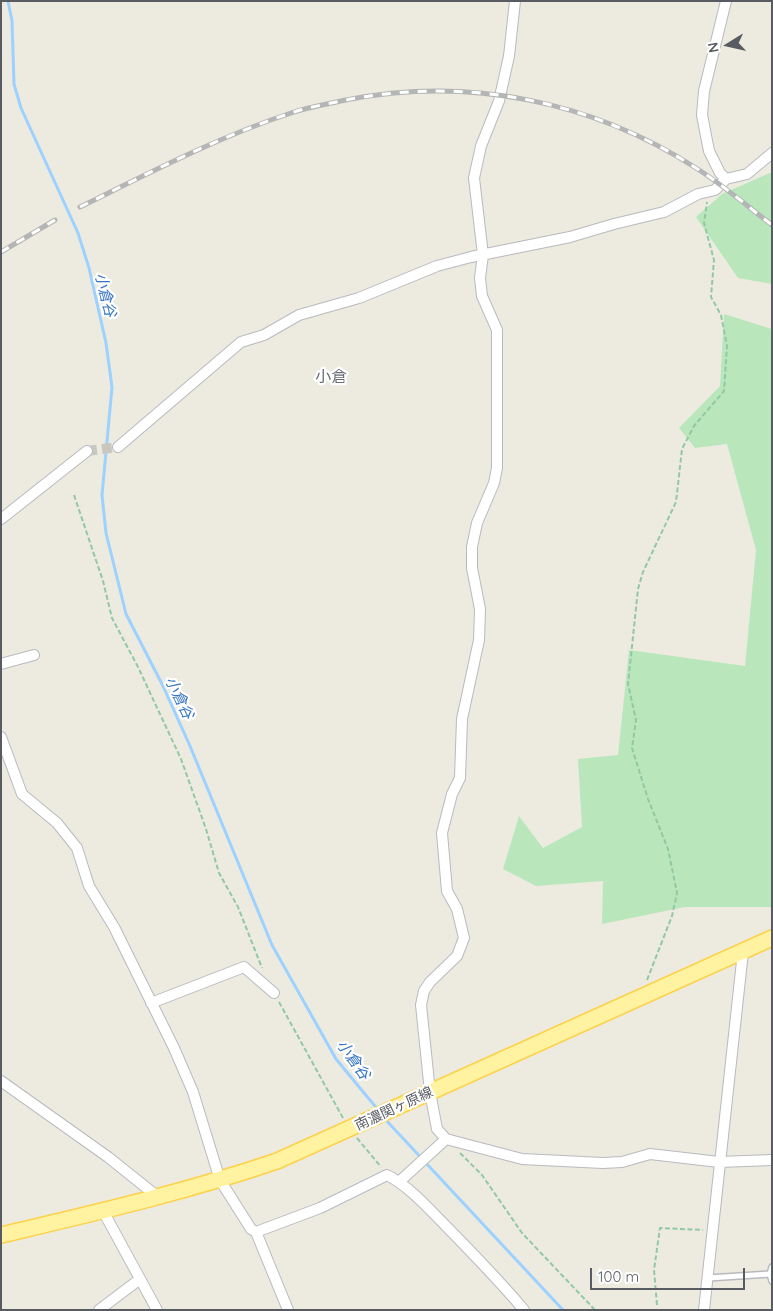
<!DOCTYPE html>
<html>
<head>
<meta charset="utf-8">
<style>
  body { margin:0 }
  #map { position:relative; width:773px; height:1311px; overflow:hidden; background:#edebdf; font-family:Quicksand,sans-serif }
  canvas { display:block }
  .frame { position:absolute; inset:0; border:2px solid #585c62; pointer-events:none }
  .north { position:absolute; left:703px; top:20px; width:50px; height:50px; -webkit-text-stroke:4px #fff; paint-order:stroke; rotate:260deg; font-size:14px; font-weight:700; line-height:20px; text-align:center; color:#585c62 }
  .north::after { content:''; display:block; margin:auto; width:18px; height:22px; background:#585c62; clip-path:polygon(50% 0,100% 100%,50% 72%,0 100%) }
  .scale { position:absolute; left:590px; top:1268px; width:155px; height:22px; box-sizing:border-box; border:2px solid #585c62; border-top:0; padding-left:6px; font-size:15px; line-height:18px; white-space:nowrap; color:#585c62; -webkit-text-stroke:4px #fff; paint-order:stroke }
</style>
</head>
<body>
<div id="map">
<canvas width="773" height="1311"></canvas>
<div class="frame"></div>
<div class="north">N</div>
<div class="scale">100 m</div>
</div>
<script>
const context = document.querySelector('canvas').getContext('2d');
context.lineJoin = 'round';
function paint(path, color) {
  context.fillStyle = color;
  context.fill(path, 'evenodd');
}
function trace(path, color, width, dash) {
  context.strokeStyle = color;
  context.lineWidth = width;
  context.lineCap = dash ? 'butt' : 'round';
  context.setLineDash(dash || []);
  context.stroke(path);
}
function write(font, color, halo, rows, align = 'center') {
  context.font = font + ' Quicksand,"Noto Sans JP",sans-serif';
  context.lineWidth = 4.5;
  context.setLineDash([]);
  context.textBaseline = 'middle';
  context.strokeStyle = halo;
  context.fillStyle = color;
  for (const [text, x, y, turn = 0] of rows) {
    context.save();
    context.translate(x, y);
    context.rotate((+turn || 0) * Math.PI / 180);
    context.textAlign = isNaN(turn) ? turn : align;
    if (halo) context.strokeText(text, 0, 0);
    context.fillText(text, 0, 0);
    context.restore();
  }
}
const green = new Path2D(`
  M772,172V284L738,278L696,217L722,194Z
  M724,314L772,329V907H685L602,924L603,881L536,886L503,869L519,816L543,848L582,827L578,759L618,755L629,650L745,666L756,550L727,444L695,448L679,428L720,386Z`);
const stream = new Path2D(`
  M8,1L12,21L14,84L21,108L78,233L89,268L106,343L112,387L102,495L106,533L126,614L163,686L190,746L272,945L336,1059L379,1111
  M384,1118L563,1310`);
const minorTunnel = new Path2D(`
  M87,451L118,447`);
const path = new Path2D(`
  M74,495L103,581L112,618L138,667L181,759L206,829L219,873L238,907L262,968
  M647,980L672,916L677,893L668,849L648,799L632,748L636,720L628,684L638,589L643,572L676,502L682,449L694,426L724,391L727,346L721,315L711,297L714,260L704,223L707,202
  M279,1002L343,1118
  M357,1138L381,1167
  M460,1153L482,1175L522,1233L595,1310
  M657,1305L654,1270L660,1228L703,1230`);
const service = new Path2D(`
  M772,1267L770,1274L772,1281
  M708,1278L770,1274`);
const minor = new Path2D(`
  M515,1L509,56L499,101L481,146L474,178L483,255L480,278L482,296L497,330V468L494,483L477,523L472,547V568L480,609L479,640L462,719L460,778L452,794L442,833L447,891L457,909L464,938L457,956L430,982L424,991L421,1005L430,1092L437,1129L446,1139L522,1159L603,1163L622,1162L650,1154L719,1162L772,1160
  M726,1L704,91L702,115L709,151L720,173L726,179
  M118,447L241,342L264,335L299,315L359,298L437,266L471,257L570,237L614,224L664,212L698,194L715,190L726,179L747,174L772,153
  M1,519L87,451
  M1,664L34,655
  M1,737L22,794L57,823L77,848L89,886L114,927L174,1048L193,1092L220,1180L251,1229L256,1232L320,1208L387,1175C410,1187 427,1207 445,1225C472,1253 499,1280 524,1310
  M151,1003L244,967L274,993
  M1,1081L108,1157L158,1197
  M400,1181L446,1139
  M103,1211L157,1310
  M256,1232L288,1310
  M99,1310L140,1279
  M704,1310L743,952`);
const primary = new Path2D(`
  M1,1235C94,1213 186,1192 277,1161L772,938`);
const rail = new Path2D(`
  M80,207C149,173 218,137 291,113C308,107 328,104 346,100C468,76 592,101 696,168C723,185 747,206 772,225
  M1,252L55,220`);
const streetNames = [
  ["南濃関ヶ原線",394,1109,-25]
];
const waterNames = [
  ["小倉谷",105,295,76],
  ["小倉谷",179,698,64],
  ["小倉谷",353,1060,54]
];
const quarterNames = [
  ["小倉",331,377]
];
paint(green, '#b9e7bb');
trace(stream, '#9dd1ff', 3);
trace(minorTunnel, '#c8c7c0', 10, [10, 5]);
trace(service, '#b8bac0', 8);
trace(minor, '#b8bac0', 12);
trace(primary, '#fdd149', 18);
trace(path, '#92c8a3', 2, [5, 2.5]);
trace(service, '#fff', 5);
trace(minor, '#fff', 10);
trace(primary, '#fff3a2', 15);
trace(rail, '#b4b5b5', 5);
trace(rail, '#fff', 3, [9]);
write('14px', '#585c62', '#fff', streetNames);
write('italic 15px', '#3575c3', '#fff', waterNames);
write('16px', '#696e74', '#fff', quarterNames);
</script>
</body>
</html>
